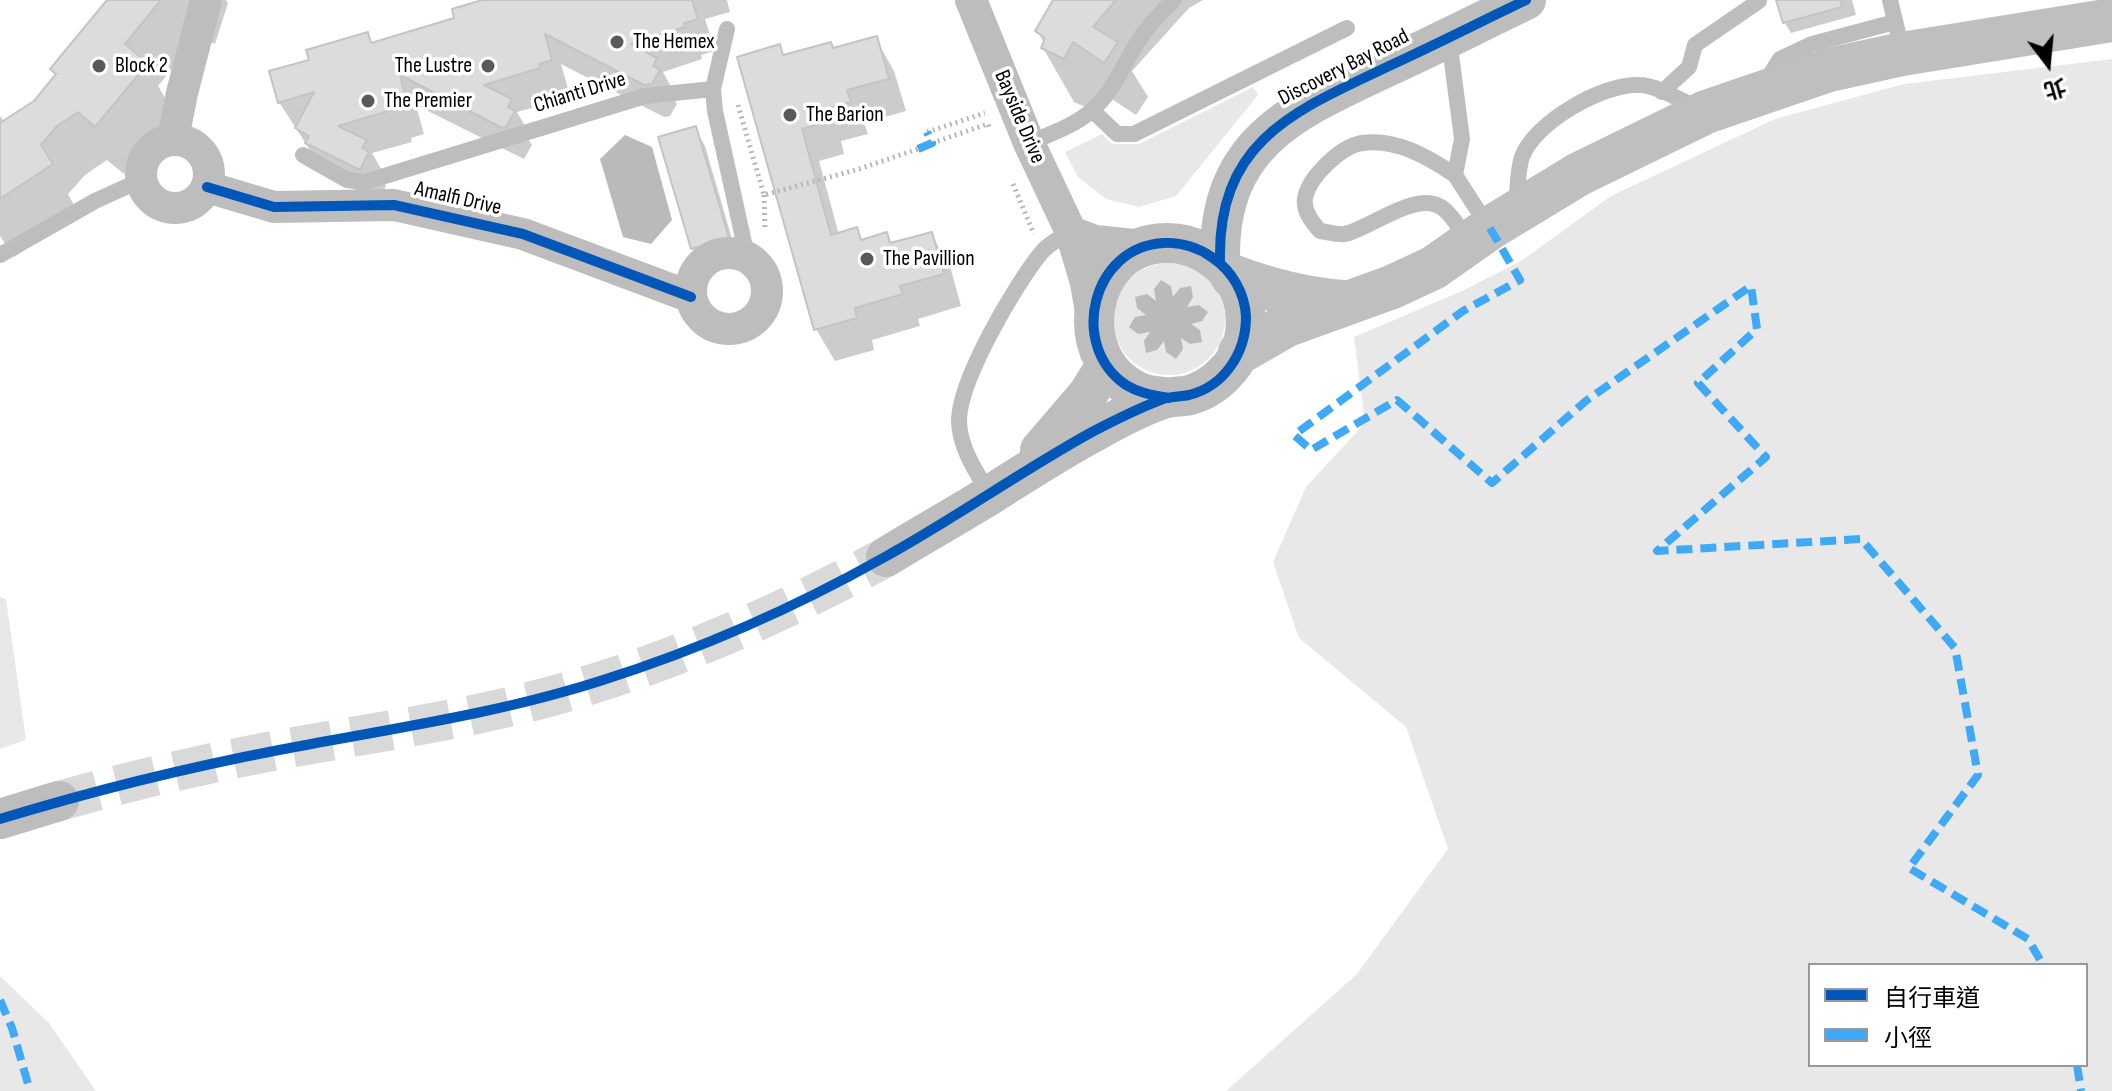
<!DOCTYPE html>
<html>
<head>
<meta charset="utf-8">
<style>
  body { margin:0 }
  #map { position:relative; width:2112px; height:1091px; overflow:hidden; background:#fff; font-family:"Sofia Sans Condensed","Noto Sans TC",sans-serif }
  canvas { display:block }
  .legend { position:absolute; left:1808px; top:963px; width:280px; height:104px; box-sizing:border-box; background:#fff; border:2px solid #999; margin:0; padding:10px 14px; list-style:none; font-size:24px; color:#000 }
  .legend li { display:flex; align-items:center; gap:16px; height:40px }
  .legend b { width:40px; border:2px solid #999 }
  .north { position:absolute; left:2008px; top:24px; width:80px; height:80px; -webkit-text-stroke:6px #fff; paint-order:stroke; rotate:164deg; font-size:22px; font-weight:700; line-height:32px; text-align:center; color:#000 }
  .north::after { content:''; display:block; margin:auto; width:28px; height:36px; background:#000; clip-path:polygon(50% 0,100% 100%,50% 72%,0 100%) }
</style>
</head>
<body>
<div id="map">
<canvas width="2112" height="1091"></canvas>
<ul class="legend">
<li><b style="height:10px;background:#0057b8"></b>自行車道</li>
<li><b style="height:10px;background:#3fa9f5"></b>小徑</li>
</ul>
<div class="north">北</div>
</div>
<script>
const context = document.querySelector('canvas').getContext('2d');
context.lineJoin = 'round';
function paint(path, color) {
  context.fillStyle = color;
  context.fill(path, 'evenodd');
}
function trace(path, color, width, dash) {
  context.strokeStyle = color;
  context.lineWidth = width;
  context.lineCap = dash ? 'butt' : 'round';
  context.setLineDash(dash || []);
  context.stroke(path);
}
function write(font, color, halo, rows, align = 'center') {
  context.font = font + ' "Sofia Sans Condensed",sans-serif';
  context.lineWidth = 7;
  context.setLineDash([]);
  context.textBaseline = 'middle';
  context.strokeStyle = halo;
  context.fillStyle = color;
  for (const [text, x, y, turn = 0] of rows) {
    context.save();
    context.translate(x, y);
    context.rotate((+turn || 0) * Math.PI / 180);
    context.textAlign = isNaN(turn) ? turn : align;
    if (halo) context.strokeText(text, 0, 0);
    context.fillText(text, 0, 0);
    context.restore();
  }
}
const green = new Path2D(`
  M2112,59V1091H1226L1357,974L1448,849L1406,727L1299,638L1273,562L1306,487L1365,423L1354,337L1462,291L1521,261L1611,196L1775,119L1904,84ZM1810,965H2086V1065H1810Z
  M1253,87L1258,95L1176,196L1139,207L1106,199L1078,177L1065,152L1102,134L1112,144H1139Z
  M1113 319a56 56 0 1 1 112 0a56 56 0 1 1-112 0Z
  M0,597L6,599L26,740L0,749Z
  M0,976L49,1023L96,1091H0Z`);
const water = new Path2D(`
  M625,135L652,147L672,220L651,244L623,237L600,159Z
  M1161,280L1171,286L1173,297L1180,288L1191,286L1193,297L1187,307L1199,305L1208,312L1202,321L1191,324L1200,330L1202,342L1190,344L1181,338L1183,349L1176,359L1166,352L1164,341L1157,350L1146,353L1144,341L1150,332L1138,334L1129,327L1135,317L1146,315L1137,308L1135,297L1147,294L1156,301L1154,289Z`);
const shadow = new Path2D(`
  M113,0H226L228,3L215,44L189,36L183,55L158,86L174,113L124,174L107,160L85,175L68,194L79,214L14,257L0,236V116L4,122L35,102L57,76L53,69Z
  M489,0H727L730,12L705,19L715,51L701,55L702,59L663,72L674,92L672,96L677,104L670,116L664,117L561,64L569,92L556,96L557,101L517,112L529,133L527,137L532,145L524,159L416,105L424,134L411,138L412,142L372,153L384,174L382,178L386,186L378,201L326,175L279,102L312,61L367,35L372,44L457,20Z
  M1055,0H1203L1189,8L1132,71L1148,97L1136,115L1104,94L1095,111L1074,102L1043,48L1045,44L1037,31Z
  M1778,0H1852L1856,15L1791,33L1784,22Z
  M876,39L894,71L906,111L864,123L868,134L841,141L844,154L819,161L839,235L856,230L863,241L886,235L892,245L931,234L950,266L961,306L918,319L920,326L872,340L874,350L835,361L816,329L780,47L785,57L834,50Z
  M695,129L705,146L737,256L703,266L693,249L661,138Z`);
const building = new Path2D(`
  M107,0H161L125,44L148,63L95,127L78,112L57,126L41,145L53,164L0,199V123L34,101L56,74L50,69Z
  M482,0H692L698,19L684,23L685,27L631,44L657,58L653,66L660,70L652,84L644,85L545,34L552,60L539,64L540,68L484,85L512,99L508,107L515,111L506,127L502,128L400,75L407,102L394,105L395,109L338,126L367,140L362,148L369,152L360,170L305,143L309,136L295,128L314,92L278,103L269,71L309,60L306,50L368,32L371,43L454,18L452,9Z
  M1053,0H1116L1093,27L1118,42L1104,63L1073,42L1064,59L1041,48L1045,38L1035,31Z
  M1776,0H1841L1842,7L1783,23Z
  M877,36L889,79L847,90L851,102L824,109L827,122L802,129L831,235L857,227L861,240L887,232L890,243L932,232L944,274L900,286L903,294L855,308L857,318L814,330L737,57L780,44L783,55L831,42L833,48Z
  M696,126L729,238L691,249L658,137Z`);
const tertiaryTunnel = new Path2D(`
  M59,801C133,780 207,763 283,749C366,734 451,722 533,701C657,669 773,618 886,557`);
const path = new Path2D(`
  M738,105L764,195L859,169L918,149
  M927,132L985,113
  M932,143L988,124L989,127
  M1013,184L1034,234
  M764,195L765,230
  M766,264L767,281`);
const service = new Path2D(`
  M1890,0L1898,33
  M1449,39L1462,139L1455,175L1489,228
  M1765,83L1780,59L1812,44L1895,22
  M713,89L727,29
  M1662,92L1689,67L1695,45L1759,1
  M1093,111L1117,134H1134L1347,28
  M1029,143C1050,134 1074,126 1091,111C1112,94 1123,65 1137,43C1147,27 1160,13 1174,0
  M303,155L347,180L365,182L645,96L713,89L715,111L747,256
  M1455,175C1428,157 1396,138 1362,143C1341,146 1309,177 1305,198C1303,211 1312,222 1320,231C1328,232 1337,235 1345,234C1372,228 1419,187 1445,210C1454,218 1461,231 1469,241
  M1516,207C1518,191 1517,172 1522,157C1534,123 1603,83 1639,85C1657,85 1680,100 1697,108
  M0,255L95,201L141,180
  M990,495C977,473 960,449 959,422C958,382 1015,285 1041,253C1049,243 1060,238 1071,232`);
const minor = new Path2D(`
  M971,0L1029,143L1071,232L1086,283L1092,318
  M173,139L182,93L206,0
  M141 174a34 34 0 1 1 68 0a34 34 0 1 1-68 0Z
  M207,187L274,207L394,205L523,234L691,297
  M1071,232L1095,241L1144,246
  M691 291a38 38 0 1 1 76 0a38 38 0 1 1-76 0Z`);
const tertiary = new Path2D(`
  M1220,262C1217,141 1294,111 1389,66C1435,45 1480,22 1526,0
  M1040,450L1088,394L1106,365
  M886,557C920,536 956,516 990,495C1025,473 1058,451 1094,432C1117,419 1141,406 1166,398C1173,396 1182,397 1190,395C1203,391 1216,383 1225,373C1252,347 1252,301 1229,273C1214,255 1190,242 1166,243C1084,244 1066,366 1144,394C1151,396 1160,396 1168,398
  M0,819L59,801`);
const secondary = new Path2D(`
  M1232,276C1269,290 1304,299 1344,302
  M1240,352L1287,325L1392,287L1433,268L1490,228L1579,174L1706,112L1829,70L1902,54L2112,20`);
const quiet = new Path2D(`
  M918,149L932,143L927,132
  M1490,228L1520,280L1463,311L1294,435L1311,450L1397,400L1492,483L1587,400L1751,286L1757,329L1698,383L1766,457L1657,551L1861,539L1955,648L1978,775L1909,868L2028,939L2043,965
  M0,1000L12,1028L30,1091
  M2077,1065L2081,1091`);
const cycleway = new Path2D(`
  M207,187L274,207L394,205L523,234L691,297
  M1220,262C1217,141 1294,111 1389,66C1435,45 1480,22 1526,0
  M0,819C92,791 185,768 279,750C388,729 498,714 603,680C701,649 794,608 883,558C954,519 1021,471 1092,432C1115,420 1139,408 1163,399C1172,396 1180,397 1189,395C1225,386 1246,352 1246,317C1245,293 1232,271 1213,258C1199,248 1181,242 1164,243C1092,246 1068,346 1126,385C1139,393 1153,395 1168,398`);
const markers = [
  [617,42,8,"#595959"],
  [99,66,8,"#595959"],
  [488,66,8,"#595959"],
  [368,101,8,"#595959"],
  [790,115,8,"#595959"],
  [867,259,8,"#595959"]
];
const poiNames = [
  ["The Hemex",633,42],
  ["Block 2",115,66],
  ["The Lustre",472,66,"right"],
  ["The Premier",384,101],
  ["The Barion",806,115],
  ["The Pavillion",883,259]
];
const streetNames = [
  ["Discovery Bay Road",1344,68,-27],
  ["Chianti Drive",580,93,-17],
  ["Bayside Drive",1019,117,67],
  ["Amalfi Drive",458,199,13]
];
paint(green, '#e8e8e8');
paint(water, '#bababa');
paint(shadow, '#0003');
paint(building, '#dcdcdc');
trace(building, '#c4c4c4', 2);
trace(tertiaryTunnel, '#d9d9d9', 40, [40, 20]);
trace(path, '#b8b8b8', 5, [2, 4]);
trace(service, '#bdbdbd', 16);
trace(minor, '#bdbdbd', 32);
trace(tertiary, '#bdbdbd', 40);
trace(secondary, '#bfbfbf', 44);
trace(quiet, '#3fa9f5', 8, [16, 8]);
trace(cycleway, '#0057b8', 10);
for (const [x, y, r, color] of markers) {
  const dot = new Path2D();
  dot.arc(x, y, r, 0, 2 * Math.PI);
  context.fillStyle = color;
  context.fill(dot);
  trace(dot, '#fff', 3);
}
write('22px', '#000', '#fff', poiNames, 'left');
write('22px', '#000', '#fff', streetNames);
</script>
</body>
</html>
